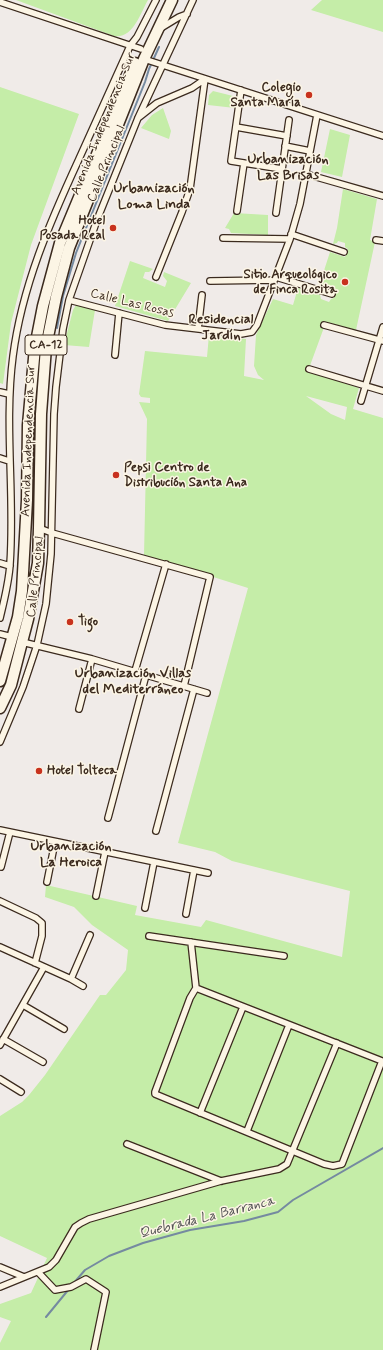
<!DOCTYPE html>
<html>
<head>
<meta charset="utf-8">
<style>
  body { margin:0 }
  canvas { display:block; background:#f0ebe8 }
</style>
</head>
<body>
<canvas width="383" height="1350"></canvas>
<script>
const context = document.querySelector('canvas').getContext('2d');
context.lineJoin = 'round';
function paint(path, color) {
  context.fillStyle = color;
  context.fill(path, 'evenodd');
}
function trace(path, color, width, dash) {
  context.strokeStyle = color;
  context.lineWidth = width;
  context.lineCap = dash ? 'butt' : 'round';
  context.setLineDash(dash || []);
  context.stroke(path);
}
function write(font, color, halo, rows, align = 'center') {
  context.font = font + ' Mynerve,sans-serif';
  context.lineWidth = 3;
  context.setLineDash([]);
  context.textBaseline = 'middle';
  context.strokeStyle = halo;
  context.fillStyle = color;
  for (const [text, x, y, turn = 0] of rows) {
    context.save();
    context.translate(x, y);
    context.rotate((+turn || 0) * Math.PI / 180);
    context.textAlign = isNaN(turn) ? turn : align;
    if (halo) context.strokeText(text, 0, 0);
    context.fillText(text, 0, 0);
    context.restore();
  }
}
const green = new Path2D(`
  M16,0H148C140,14 133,39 114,36Z
  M322,0H383V32L311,10Z
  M0,87L79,114L31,245L11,323L3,384L0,383Z
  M213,91L233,96L235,100V108L208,105L209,95Z
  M163,108L171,131L169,139L141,128L152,115Z
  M330,129L350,135L342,177L321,172Z
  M343,189L377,199L370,240L375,242L356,330L326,322L308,371L359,388L353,409L383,418V1350H0V1343L11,1321L0,1317V1304L31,1293L47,1258L0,1236V1116L22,1102L29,1095L45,1075L100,995H106L126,970L128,950L92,925L74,907L45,897L46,885L137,906L135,915L201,927L206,920L342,957L350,891L232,861L215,852L178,843L248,588L144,555L147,419L139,402L150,403V398L141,397L139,394L145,351L207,357L209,335L246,339L244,376L264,380L258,375L254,366L256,335L273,299L293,305L298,288L320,295L321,299L329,302L331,299L334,298L336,291L319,286L330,252L345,257L348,249L345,247V243L338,241L337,243L333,244L337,228ZM306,396L347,407L345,420L331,414Z
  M234,213L268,215V235L231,233L229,229L225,228Z
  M130,261L153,269L149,272H145L143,278L165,287L167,281L163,276L164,272L191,283L168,321L115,306Z
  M76,305L95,310L89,347L64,345L73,310Z`);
const stream = new Path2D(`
  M57,328L63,296L76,253L145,82L149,69L159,47
  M73,1284L85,1270L109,1256L143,1243L190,1230L244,1221L278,1212L293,1200L383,1148
  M46,1317L69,1289`);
const street = new Path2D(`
  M0,2L141,49
  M161,28L179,17L187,14
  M144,59L383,136
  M241,90L231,161L282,169
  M138,118L157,103L192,88L205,79
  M236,127L287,136
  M285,146L310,151
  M306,174L383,196
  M237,211L244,163
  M276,213L289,120
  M291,234L344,252
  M223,238L290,239
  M376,240L383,241
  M156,277L182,212L190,189L205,79
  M276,277L332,294
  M210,281L274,280
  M69,300L165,325L241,334L252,332L257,325L290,239L300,204L317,115
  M324,325L383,341
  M198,329L202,295
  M115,355L119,313
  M309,369L383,391
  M0,392L9,394
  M361,401L383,327
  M0,458L9,461
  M39,528L52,533L210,577L184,686
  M0,563L10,566
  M0,618C4,601 9,582 10,564C15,495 4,425 13,356C22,286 50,222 79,159C96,121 113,83 130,46L137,37L156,0
  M0,634L12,637
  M22,642L92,659L207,693
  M135,671L166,564
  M79,709L92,659
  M0,742L23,687L37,645L46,604L51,554L54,414L56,387L63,329L69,300L97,220L138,118L193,0
  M108,818L146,675
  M0,830L208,873
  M156,831L194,689
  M1,867L10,832
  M47,882L55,842
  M96,896L105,852
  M0,901L36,918L42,923V936L35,963
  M145,908L154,862
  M186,914L194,870
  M149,936L284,956
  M191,942L196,988L190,998L155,1092V1094L324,1164L333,1166L342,1164L382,1061L196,988
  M0,947L71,979L83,986
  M71,979L90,935
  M23,1005L64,1029
  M3,1039L43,1062
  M0,1045L44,967
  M0,1079L21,1092
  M200,1113L243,1007
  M247,1131L289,1025
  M127,1144L221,1181
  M0,1267L24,1277
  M38,1272L55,1290L71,1287L86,1279L106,1292L94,1350
  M0,1287L49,1267L56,1260L75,1227L81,1223L89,1219L221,1181L279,1169L287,1164L337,1043`);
const highway = new Path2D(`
  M0,681L18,617L22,591L27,500L28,425L35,347L43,306L60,243L135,63
  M0,708L11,685L22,642L28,619L38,563L39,528L41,414L46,347L56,297L69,248L144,59L172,0`);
const markers = [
  [309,95,4,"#c8321e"],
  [113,228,4,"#c8321e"],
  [345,282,4,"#c8321e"],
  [116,475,4,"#c8321e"],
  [70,622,4,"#c8321e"],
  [39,771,4,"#c8321e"]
];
const shields = [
  [46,345,42]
];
const shieldNames = [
  ["CA-12",46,345]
];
const poiNames = [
  ["Colegio",301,88],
  ["Santa María",301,103],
  ["Hotel",105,221],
  ["Posada Real",105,236],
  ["Sitio Arqueológico",337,275],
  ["de Finca Rosita",337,290],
  ["Pepsi Centro de",124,468,"left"],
  ["Distribución Santa Ana",124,483,"left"],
  ["Tigo",78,622,"left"],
  ["Hotel Tolteca",47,771,"left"]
];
const streetNames = [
  ["Avenida Independencia Sur",104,124,-68],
  ["Calle Principal",107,164,-68],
  ["Calle Las Rosas",132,304,14],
  ["Avenida Independencia Sur",29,441,-88],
  ["Calle Principal",36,577,-84]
];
const neighbourhoodNames = [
  ["Urbanización",288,160],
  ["Las Brisas",288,176],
  ["Urbanización",154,189],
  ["Loma Linda",154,205],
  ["Residencial",221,320],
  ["Jardín",221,336],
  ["Urbanización Villas",133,674],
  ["del Mediterráneo",133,690],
  ["Urbanización",71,847],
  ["La Heroica",71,863]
];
const waterNames = [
  ["Quebrada La Barranca",207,1218,-14]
];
paint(green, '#c5eda8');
trace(stream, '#758aa0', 2);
trace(street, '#3b2a1e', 8);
trace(highway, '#3b2a1e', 13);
trace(street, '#fcf5e5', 5.5);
trace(highway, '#fcf5e5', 10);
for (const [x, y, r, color] of markers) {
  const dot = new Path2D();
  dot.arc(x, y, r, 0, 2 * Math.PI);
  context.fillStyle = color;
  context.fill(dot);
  trace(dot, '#fcf5e5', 1.5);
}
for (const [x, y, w] of shields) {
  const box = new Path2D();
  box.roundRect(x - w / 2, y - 10, w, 20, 3);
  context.fillStyle = '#fcf5e5';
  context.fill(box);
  trace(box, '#3b2a1e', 1);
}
write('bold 12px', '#3b2a1e', null, shieldNames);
write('bold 13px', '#3b2a1e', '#fcf5e5', poiNames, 'right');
write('13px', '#3b2a1e', '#fcf5e5', streetNames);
write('bold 14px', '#3b2a1e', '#fcf5e5', neighbourhoodNames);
write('italic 14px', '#535254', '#fcf5e5', waterNames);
</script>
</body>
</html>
